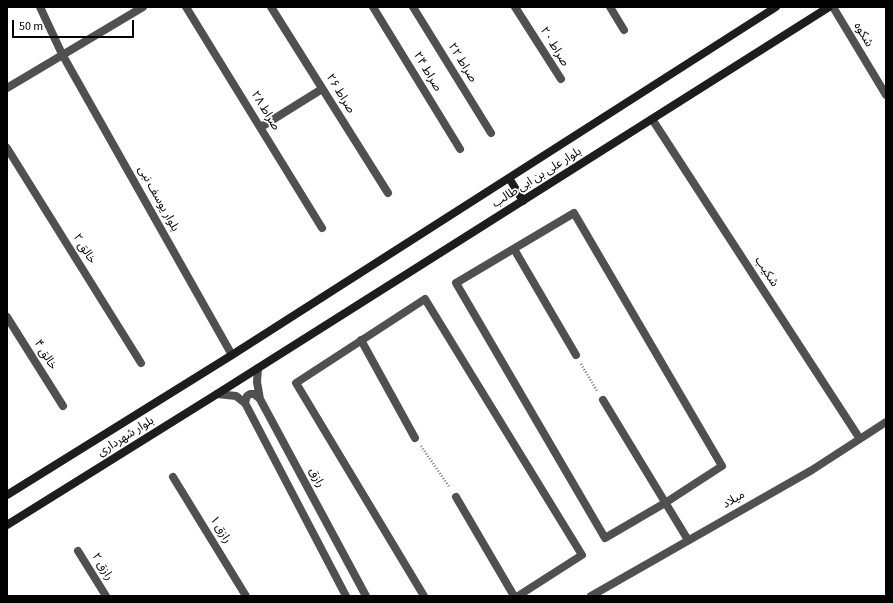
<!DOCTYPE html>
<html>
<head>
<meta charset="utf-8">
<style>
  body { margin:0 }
  #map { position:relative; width:893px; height:603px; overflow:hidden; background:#fff; font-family:"Source Sans 3",sans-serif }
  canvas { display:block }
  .frame { position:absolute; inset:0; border:8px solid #000; pointer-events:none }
  .scale { position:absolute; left:12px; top:20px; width:122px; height:18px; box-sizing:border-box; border:2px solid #000; border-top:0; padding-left:5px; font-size:12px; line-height:14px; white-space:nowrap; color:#000; -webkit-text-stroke:3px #fff; paint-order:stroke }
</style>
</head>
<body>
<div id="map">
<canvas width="893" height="603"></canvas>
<div class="frame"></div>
<div class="scale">50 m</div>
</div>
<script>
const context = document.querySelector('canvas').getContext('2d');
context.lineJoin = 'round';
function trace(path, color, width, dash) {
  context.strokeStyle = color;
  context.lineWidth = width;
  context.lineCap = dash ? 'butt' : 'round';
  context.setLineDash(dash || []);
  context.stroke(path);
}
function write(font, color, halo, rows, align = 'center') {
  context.font = font + ' "Source Sans 3","Noto Sans Arabic",sans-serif';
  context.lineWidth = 3.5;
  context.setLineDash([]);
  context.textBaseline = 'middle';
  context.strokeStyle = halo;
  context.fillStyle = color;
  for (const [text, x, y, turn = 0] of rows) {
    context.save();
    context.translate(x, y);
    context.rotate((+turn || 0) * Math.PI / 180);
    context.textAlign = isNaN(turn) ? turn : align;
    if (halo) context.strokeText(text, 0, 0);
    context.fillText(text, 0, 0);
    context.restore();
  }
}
const path = new Path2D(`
  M581,364L597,391
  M421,446L450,488`);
const minor = new Path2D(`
  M40,7L62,54L232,355
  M186,7L322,228
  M271,7L388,193
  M373,7L460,149
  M413,7L491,133
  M515,7L561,79
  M610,7L624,30
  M833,7L886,95
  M7,88L143,7
  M652,119L860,439
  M261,127L322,89
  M7,148L141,363
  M574,213L722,466L665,503L605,538L456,283Z
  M514,249L576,355
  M7,317L63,406
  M361,340L415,438
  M258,368L257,382L260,399L366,596
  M217,394L236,396L245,403L346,596
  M603,400L688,540
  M245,403L247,396L250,394H254L260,399
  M173,477L246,596
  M456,497L514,596
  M78,551L106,596
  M424,596L296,383L425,299L582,555L518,596
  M591,596L812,470L886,422`);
const secondary = new Path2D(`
  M509,178L523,201
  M7,495L232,355L776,7
  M7,525L217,394L829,7`);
const streetNames = [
  ["شکوه",863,35,59],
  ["صراط ۲۰",554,47,58],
  ["صراط ۲۲",462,63,58],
  ["صراط ۲۴",427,72,59],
  ["صراط ۲۶",340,94,58],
  ["صراط ۲۸",265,111,58],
  ["بلوار علی بن ابی طالب",537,178,-32],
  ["بلوار یوسف نبی",158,199,61],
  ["خالق ۲",84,249,58],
  ["شکیب",766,272,57],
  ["خالق ۴",45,355,58],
  ["بلوار شهرداری",126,437,-32],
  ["رازق",316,478,62],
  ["میلاد",734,500,-30],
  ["رازق ۱",220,530,58],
  ["رازق ۲",102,567,58]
];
trace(path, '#727272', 2.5, [1, 2]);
trace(minor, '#505050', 8);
trace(secondary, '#1d1d1d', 8);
write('12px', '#000', '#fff', streetNames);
</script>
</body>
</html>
